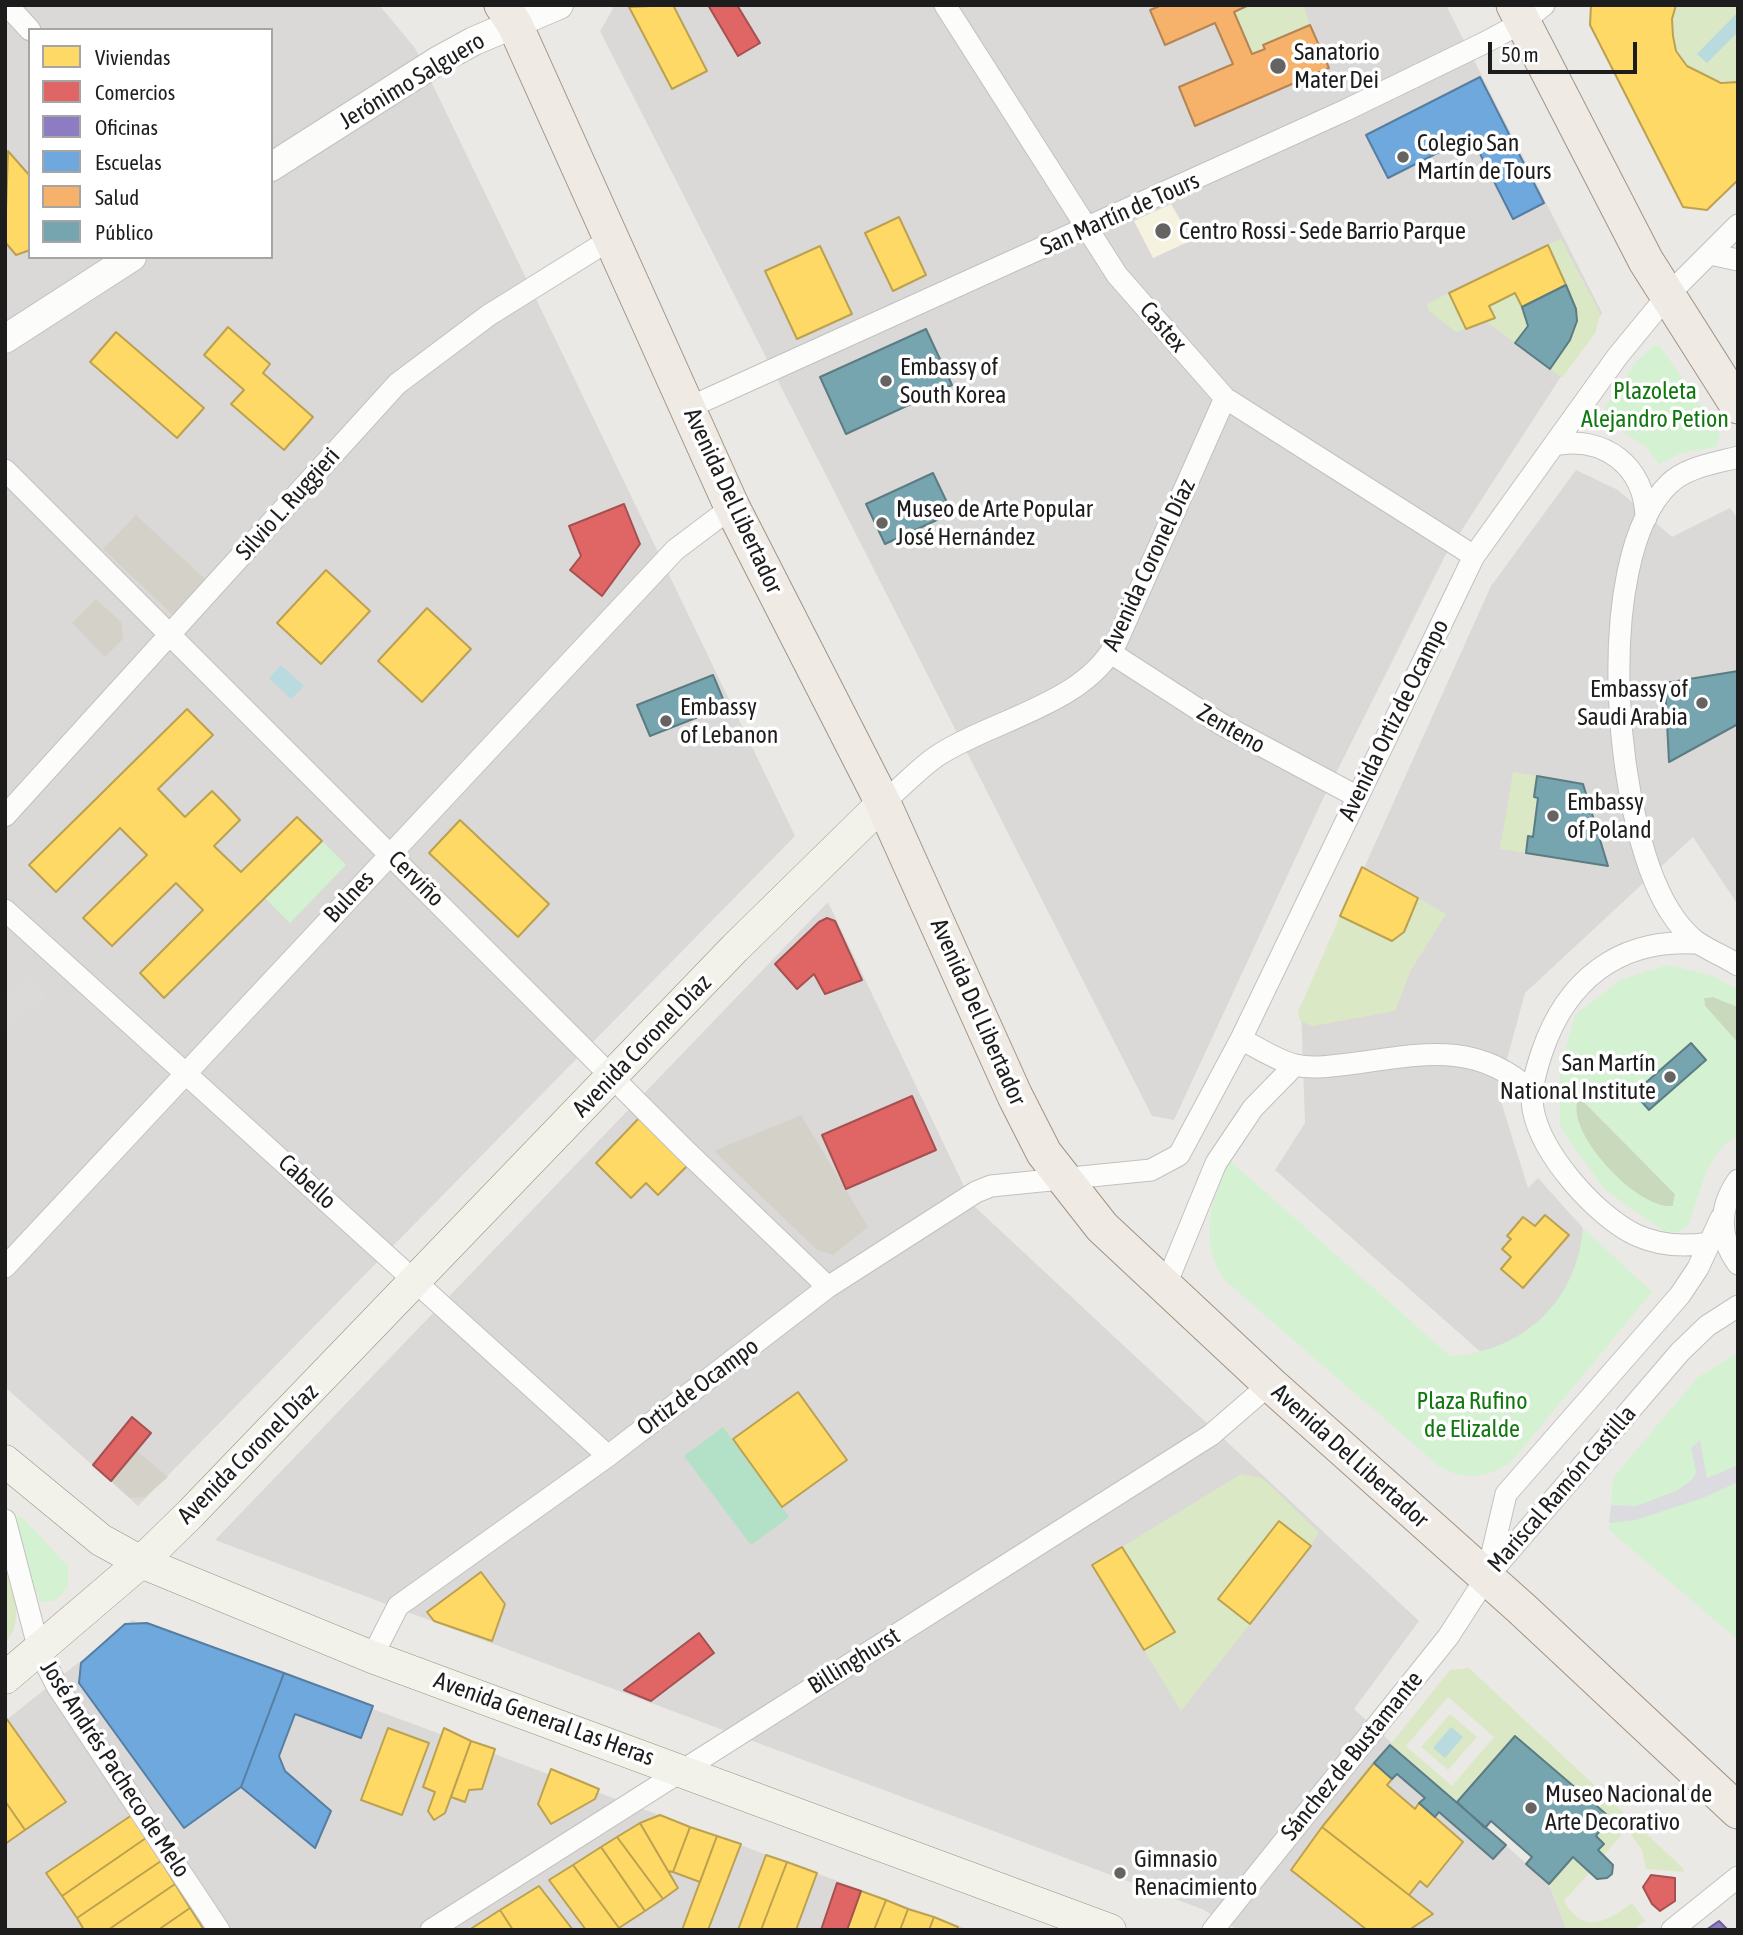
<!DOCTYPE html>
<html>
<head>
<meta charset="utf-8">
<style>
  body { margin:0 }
  #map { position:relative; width:1743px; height:1935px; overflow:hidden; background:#ebe9e6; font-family:"Asap Condensed",sans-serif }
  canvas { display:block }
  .frame { position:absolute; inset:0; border:7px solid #1d1d1d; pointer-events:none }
  .legend { position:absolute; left:28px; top:28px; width:245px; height:231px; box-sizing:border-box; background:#fff; border:2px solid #a5a5a5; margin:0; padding:9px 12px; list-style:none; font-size:21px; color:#1d1d1d }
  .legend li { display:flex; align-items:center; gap:14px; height:35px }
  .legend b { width:35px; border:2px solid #a5a5a5 }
  .scale { position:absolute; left:1488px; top:42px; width:149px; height:32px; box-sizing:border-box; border:4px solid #1d1d1d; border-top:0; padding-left:9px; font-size:21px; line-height:24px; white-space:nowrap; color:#1d1d1d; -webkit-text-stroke:5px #fff; paint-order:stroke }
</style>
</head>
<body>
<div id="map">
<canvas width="1743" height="1935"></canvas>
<div class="frame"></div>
<ul class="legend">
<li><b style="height:19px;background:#ffd966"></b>Viviendas</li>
<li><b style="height:19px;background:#e06666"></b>Comercios</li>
<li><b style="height:19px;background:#8e7cc3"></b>Oficinas</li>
<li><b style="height:19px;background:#6fa8dc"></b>Escuelas</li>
<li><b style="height:19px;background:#f6b26b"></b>Salud</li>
<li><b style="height:19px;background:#76a5af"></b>Público</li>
</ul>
<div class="scale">50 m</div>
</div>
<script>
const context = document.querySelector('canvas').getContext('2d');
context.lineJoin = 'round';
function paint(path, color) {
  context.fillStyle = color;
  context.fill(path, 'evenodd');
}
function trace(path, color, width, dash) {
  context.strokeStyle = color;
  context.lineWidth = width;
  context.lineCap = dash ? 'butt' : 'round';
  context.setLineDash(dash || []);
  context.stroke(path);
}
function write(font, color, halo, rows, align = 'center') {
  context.font = font + ' "Asap Condensed",sans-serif';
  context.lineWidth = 7;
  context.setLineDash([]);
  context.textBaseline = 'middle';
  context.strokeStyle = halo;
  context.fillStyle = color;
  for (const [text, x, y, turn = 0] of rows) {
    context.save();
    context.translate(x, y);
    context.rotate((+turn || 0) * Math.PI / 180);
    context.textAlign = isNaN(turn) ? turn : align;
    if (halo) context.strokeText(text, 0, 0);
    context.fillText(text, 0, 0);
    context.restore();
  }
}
const residential = new Path2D(`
  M5,5H379L415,48L795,836L138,1506L5,1387ZM30,30H271V257H30Z
  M611,5H1446L1602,313L1445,556L1321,803L1174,1120L1152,1116L600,31L613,9Z
  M1576,470L1618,490L1672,537L1730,508L1738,519V905L1693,837L1525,993L1498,1092L1528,1188L1538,1178L1583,1228L1581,1246L1600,1265L1519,1386L1275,1170L1305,1123L1301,1008L1491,586Z
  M828,902L973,1205L1419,1621L1354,1709L1549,1884L1567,1930H1238L1202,1909L215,1540Z
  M132,1620L970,1930H5V1721Z`);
const education = new Path2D(`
  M1171,204L1192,240L1153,258L1134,221Z`);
const construction = new Path2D(`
  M136,515L207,581L174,616L103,549Z
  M96,599L121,622L123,639L105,657L72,623Z
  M801,1115L868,1227L833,1255L817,1250L714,1151Z
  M137,1451L168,1477L145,1497L130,1498L111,1481Z`);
const grass = new Path2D(`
  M1249,5H1303L1310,25L1264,45L1265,49L1252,54L1234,12Z
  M1676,5H1738V82C1693,83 1661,50 1676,5Z
  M1561,239L1600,313L1596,332L1562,378L1550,369C1592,310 1574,305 1548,245Z
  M1449,293L1466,329L1456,332L1429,311L1427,304Z
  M1515,293L1528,326L1515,343L1487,322L1494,318L1489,306Z
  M1513,772L1537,776L1534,796L1538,798L1533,837H1528L1526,853L1500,849Z
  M1418,898L1446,914L1410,972L1395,1011L1313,1026L1300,1021L1298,1012L1340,916L1392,941L1404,932Z
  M1241,1474L1262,1478L1319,1532L1311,1546L1279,1521L1218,1599L1250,1624L1181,1711L1144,1650L1174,1632L1122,1547Z
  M5,1569C12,1591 26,1623 5,1642Z
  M1469,1668L1683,1868L1684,1872L1646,1869L1642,1850L1627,1829L1604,1855L1598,1850L1604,1844L1596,1836L1607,1822L1606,1814L1515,1737L1457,1802L1390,1745L1450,1670ZM1448,1697L1494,1737L1452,1786L1406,1746Z
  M1450,1714L1477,1737L1448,1770L1421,1747Z
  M1573,1857L1590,1872L1564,1901C1583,1935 1607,1922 1632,1903L1645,1921L1633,1930H1567L1549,1884Z`);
const forest = new Path2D(`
  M1713,997L1738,1007V1043L1705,1006L1704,998Z
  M1583,1101L1675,1194L1673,1206C1639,1211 1568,1136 1577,1102Z`);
const park = new Path2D(`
  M1655,345L1660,346L1720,434L1716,447L1682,453L1659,464L1646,447L1599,416L1637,361Z
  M322,841L346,865L290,923L265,898Z
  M1668,965L1713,976L1738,990V1007L1713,997L1704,998L1705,1006L1738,1043V1135C1704,1155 1701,1193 1688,1226L1677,1233L1662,1230L1604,1189L1560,1127V1069L1575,1015L1622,979ZM1690,1043L1705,1060L1649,1110L1634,1093ZM1583,1101L1675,1194L1673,1206C1639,1211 1568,1136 1577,1102Z
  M1229,1160L1450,1356C1523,1352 1577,1301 1583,1228L1652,1292L1512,1461C1489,1478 1465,1481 1440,1467L1222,1278C1200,1236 1210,1200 1229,1160Z
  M1738,1353V1640L1609,1530L1613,1478L1698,1377Z
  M17,1517H22L68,1566V1588L54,1601L40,1602L14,1525Z`);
const pitch = new Path2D(`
  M723,1427L789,1517L751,1545L684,1456Z`);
const parking = new Path2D(`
  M29,976L47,996L5,1033V997Z`);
const plaza = new Path2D(`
  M1700,1440L1707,1478L1738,1465V1482L1703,1498L1636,1520L1609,1523L1611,1505L1636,1506L1676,1491L1692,1480L1696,1472L1691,1448Z`);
const water = new Path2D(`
  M1738,12V32L1707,63L1697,54Z
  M281,665L304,686L291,699L269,678Z
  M1451,1727L1463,1737L1445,1758L1433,1748Z`);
const homes = new Path2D(`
  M673,5L707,71L672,89L629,7Z
  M1591,5H1676L1672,19L1673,36L1676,51L1687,66L1721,83L1738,82V180L1707,210L1683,207L1590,25Z
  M8,151L30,176V250L16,255L5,242Z
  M899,217L926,275L893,291L865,233Z
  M1548,245L1566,285L1522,307L1515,293L1489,306L1495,318L1466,329L1449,293Z
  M820,246L852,314L797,339L765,271Z
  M228,327L270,364L263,373L313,417L284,450L231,404L244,390L204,355Z
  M116,332L204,408L177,438L90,362Z
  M326,570L370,611L321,664L277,623Z
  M427,608L471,649L422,702L378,661Z
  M187,709L213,735L158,789L185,817L212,791L225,804L240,820L214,846L241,872L297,817L322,841L164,998L140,973L203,910L176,883L112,946L83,918L147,855L120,828L56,892L29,865Z
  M460,820L549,904L518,937L429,853Z
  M1362,867L1418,898L1404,932L1392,941L1340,916Z
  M640,1117L688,1165L658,1195L646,1183L631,1198L596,1163Z
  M1545,1215L1569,1235L1523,1288L1501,1269L1511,1257L1502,1249L1511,1239L1507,1236L1523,1217L1535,1226Z
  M798,1392L847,1460L782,1507L733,1439Z
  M1279,1521L1311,1546L1250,1624L1218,1599Z
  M1122,1547L1175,1632L1144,1650L1092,1565Z
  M481,1572L505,1604L492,1641L434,1621L427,1612Z
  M6,1718L66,1802L25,1830L5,1801Z
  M388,1728L429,1743L402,1815L361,1800Z
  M444,1728L471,1741L445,1813L434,1820L428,1811L435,1792L423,1787Z
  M471,1741L495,1749L482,1789L469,1790L465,1802L451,1797Z
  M1374,1763L1392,1779L1387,1785L1415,1809L1419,1803L1463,1842L1427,1887L1420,1881L1409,1895L1322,1827Z
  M551,1769L599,1789L595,1799L551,1824L538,1804Z
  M5,1801L25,1830L5,1844Z
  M132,1815L146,1838L62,1896L46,1873Z
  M660,1815L690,1827L673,1872L668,1871L640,1823Z
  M640,1823L678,1888L663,1899L617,1837Z
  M690,1827L717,1836L700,1882L673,1872Z
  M1322,1827L1409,1895L1433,1914L1409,1930H1367L1291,1870Z
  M717,1836L741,1844L708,1930H682Z
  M617,1837L663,1899L645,1911L601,1847Z
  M146,1838L161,1861L77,1918L62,1896Z
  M601,1847L645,1911L619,1928L573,1865Z
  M766,1855L787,1862L761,1930H738Z
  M161,1861L175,1884L108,1930H84L77,1918Z
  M787,1862L817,1873L796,1930H761Z
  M573,1865L619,1928L620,1930H586L549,1880Z
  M175,1884L190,1908L158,1930H108Z
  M539,1886L573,1930H513L500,1910Z
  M861,1891L886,1900L874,1930H847Z
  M886,1900L908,1909L900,1930H874Z
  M190,1908L204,1930H158Z
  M908,1909L934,1917L929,1930H900Z
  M500,1910L513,1930H469Z
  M934,1917L958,1927L957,1930H929Z`);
const shops = new Path2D(`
  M708,5H737L760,43L738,56Z
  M624,504L640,544L602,596L570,570L581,556L569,526Z
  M827,918L835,921L862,980L825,994L814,974L797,989L775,964L819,922Z
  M912,1096L936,1150L846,1189L822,1135Z
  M132,1417L151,1433L111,1481L93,1465Z
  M699,1633L714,1653L651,1701L624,1690Z
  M1651,1875L1675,1878V1901L1660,1911L1652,1904L1643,1887Z
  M837,1883L861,1891L847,1930H821Z`);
const offices = new Path2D(`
  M1719,1921L1728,1930H1706Z`);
const schools = new Path2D(`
  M1480,77L1544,203L1513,219L1471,136L1388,178L1366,135Z
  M147,1623L284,1673L241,1787L184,1828L79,1683L81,1663L125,1624Z
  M284,1673L373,1706L361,1738L295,1714L279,1756L285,1771L331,1811L315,1848L241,1787Z`);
const health = new Path2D(`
  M1162,5H1249L1234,12L1252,54L1265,49L1263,45L1310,25L1329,68L1195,126L1179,87L1233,64L1215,23L1165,45L1150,10Z`);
const public = new Path2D(`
  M1566,285L1576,309L1577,321L1570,340L1550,369L1515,343L1528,326L1522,307Z
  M926,329L952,385L846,434L820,377Z
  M933,473L952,513L885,544L866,504Z
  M1738,671V724L1669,762L1665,683Z
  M713,675L726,706L650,736L637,705Z
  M1537,776L1583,784L1608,866L1526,853L1528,836L1533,837L1538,798L1534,797Z
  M1691,1043L1706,1060L1649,1110L1634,1093Z
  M1515,1736L1606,1814L1607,1822L1596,1836L1604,1844L1598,1850L1613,1865L1612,1874L1607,1878L1597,1879L1573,1857L1549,1884L1526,1864L1532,1857L1491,1821L1485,1828L1457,1802Z
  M1390,1745L1506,1845L1493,1859L1439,1812L1435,1817L1419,1803L1425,1798L1397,1774L1392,1779L1374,1763Z`);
const minor = new Path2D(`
  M7,5L30,30
  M945,5L1117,275L1225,398L1474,556
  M1710,254L1738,260
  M688,408L1346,110L1486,42L1523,22L1544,5
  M1554,445C1604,435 1645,466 1646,518
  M1738,457C1716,463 1686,467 1669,484C1590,559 1614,836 1675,919C1697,949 1709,947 1738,965
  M5,470L686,1151L828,1287
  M1111,653L1221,724L1356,796
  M883,803C901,788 918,769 937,756C991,720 1087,704 1117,641L1225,398
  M5,816L397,384L489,315L611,239
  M5,910L608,1456
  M1694,943C1618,939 1566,981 1542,1052C1536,1070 1530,1090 1533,1109C1541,1154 1596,1216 1636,1235C1660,1246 1684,1247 1709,1243
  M1241,1039C1258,1048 1276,1060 1295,1065C1312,1069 1331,1066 1349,1064C1418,1055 1476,1039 1532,1092
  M1738,1180C1719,1207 1718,1237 1738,1264
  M5,1267L675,550L732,507
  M1165,1287L1216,1163L1253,1108L1295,1065
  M5,1520L39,1650L57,1686L219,1930
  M1487,1575L1506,1494L1680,1295L1698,1268L1721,1218
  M372,1657L398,1606L608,1456L828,1287L976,1192L991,1186L1151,1170L1179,1155L1241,1039L1474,556L1617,357L1667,296L1738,225
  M431,1930L1211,1435L1270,1384
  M1213,1930L1448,1637L1486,1578L1680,1352L1707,1326L1738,1306
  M1672,1930L1738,1877`);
const tertiary = new Path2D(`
  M271,167L439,60L474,41L559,5
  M5,339L132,257`);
const secondary = new Path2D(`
  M5,1461L101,1540L141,1562L372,1657L1110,1930
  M5,1678L141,1562L191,1513L735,948L883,803`);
const primary = new Path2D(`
  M502,5L515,25L732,507L883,803L1015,1096L1044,1153L1102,1227L1270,1384L1521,1608L1738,1811
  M1514,5L1646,261L1738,406`);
const markers = [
  [1278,66,9,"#656463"],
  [1403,157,7,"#656463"],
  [1163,231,9,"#656463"],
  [886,381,7,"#656463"],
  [882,523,7,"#656463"],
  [1702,703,7,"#656463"],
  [666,721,7,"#656463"],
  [1553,816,7,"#656463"],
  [1670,1077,7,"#656463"],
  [1531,1808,7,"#656463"],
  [1120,1873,7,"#656463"]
];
const poiNames = [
  ["Sanatorio",1294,52],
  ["Mater Dei",1294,80],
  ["Colegio San",1417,143],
  ["Martín de Tours",1417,171],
  ["Centro Rossi - Sede Barrio Parque",1179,231],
  ["Embassy of",900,367],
  ["South Korea",900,395],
  ["Museo de Arte Popular",896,509],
  ["José Hernández",896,537],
  ["Embassy of",1688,689,"right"],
  ["Saudi Arabia",1688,717,"right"],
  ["Embassy",680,707],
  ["of Lebanon",680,735],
  ["Embassy",1567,802],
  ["of Poland",1567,830],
  ["San Martín",1656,1063,"right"],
  ["National Institute",1656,1091,"right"],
  ["Museo Nacional de",1545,1794],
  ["Arte Decorativo",1545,1822],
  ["Gimnasio",1134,1859],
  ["Renacimiento",1134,1887]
];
const streetNames = [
  ["Jerónimo Salguero",412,81,-31],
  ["San Martín de Tours",1120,214,-24],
  ["Castex",1163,327,49],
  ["Avenida Del Libertador",733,501,65],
  ["Silvio L. Ruggieri",288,504,-48],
  ["Avenida Coronel Díaz",1149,565,-65],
  ["Avenida Ortiz de Ocampo",1394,720,-64],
  ["Zenteno",1231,729,30],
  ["Cerviño",416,879,45],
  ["Bulnes",349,897,-47],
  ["Avenida Del Libertador",978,1012,66],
  ["Avenida Coronel Díaz",642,1046,-46],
  ["Cabello",307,1182,42],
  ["Ortiz de Ocampo",698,1387,-37],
  ["Avenida Coronel Díaz",248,1454,-45],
  ["Avenida Del Libertador",1350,1456,42],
  ["Mariscal Ramón Castilla",1562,1489,-49],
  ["Billinghurst",854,1661,-32],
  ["Avenida General Las Heras",544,1719,20],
  ["Sánchez de Bustamante",1352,1756,-51],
  ["José Andrés Pacheco de Melo",115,1769,57]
];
const parkNames = [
  ["Plazoleta",1655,391],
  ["Alejandro Petion",1655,419],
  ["Plaza Rufino",1472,1401],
  ["de Elizalde",1472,1429]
];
paint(residential, '#dad9d7');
paint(education, '#f5f2e0');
paint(construction, '#d4d2c8');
paint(grass, '#dbe8c5');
paint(forest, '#c9d9bc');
paint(park, '#d4f1d2');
paint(pitch, '#b2e1c8');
paint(parking, '#dbdad9');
paint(plaza, '#dcdce0');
paint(water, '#b9dade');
paint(homes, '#ffd966');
trace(homes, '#bba150', 2);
paint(shops, '#e06666');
trace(shops, '#a65050', 2);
paint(offices, '#8e7cc3');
trace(offices, '#6c6091', 2);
paint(schools, '#6fa8dc');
trace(schools, '#567ea3', 2);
paint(health, '#f6b26b');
trace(health, '#b58554', 2);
paint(public, '#76a5af');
trace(public, '#5b7c83', 2);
trace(minor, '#c2c1c0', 23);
trace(tertiary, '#c2c1c0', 30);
trace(secondary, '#95947f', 33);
trace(primary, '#a19484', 37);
trace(minor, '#fcfcfb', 21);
trace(tertiary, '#fcfcfb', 28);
trace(secondary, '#f3f2ea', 32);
trace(primary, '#f0eae4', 35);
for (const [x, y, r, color] of markers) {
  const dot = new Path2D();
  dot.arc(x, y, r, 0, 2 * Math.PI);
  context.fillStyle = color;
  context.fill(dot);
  trace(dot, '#fff', 2.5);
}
write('24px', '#1d1d1d', '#fff', poiNames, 'left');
write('24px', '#1d1d1d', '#fff', streetNames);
write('24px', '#11770f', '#fff', parkNames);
</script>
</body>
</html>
